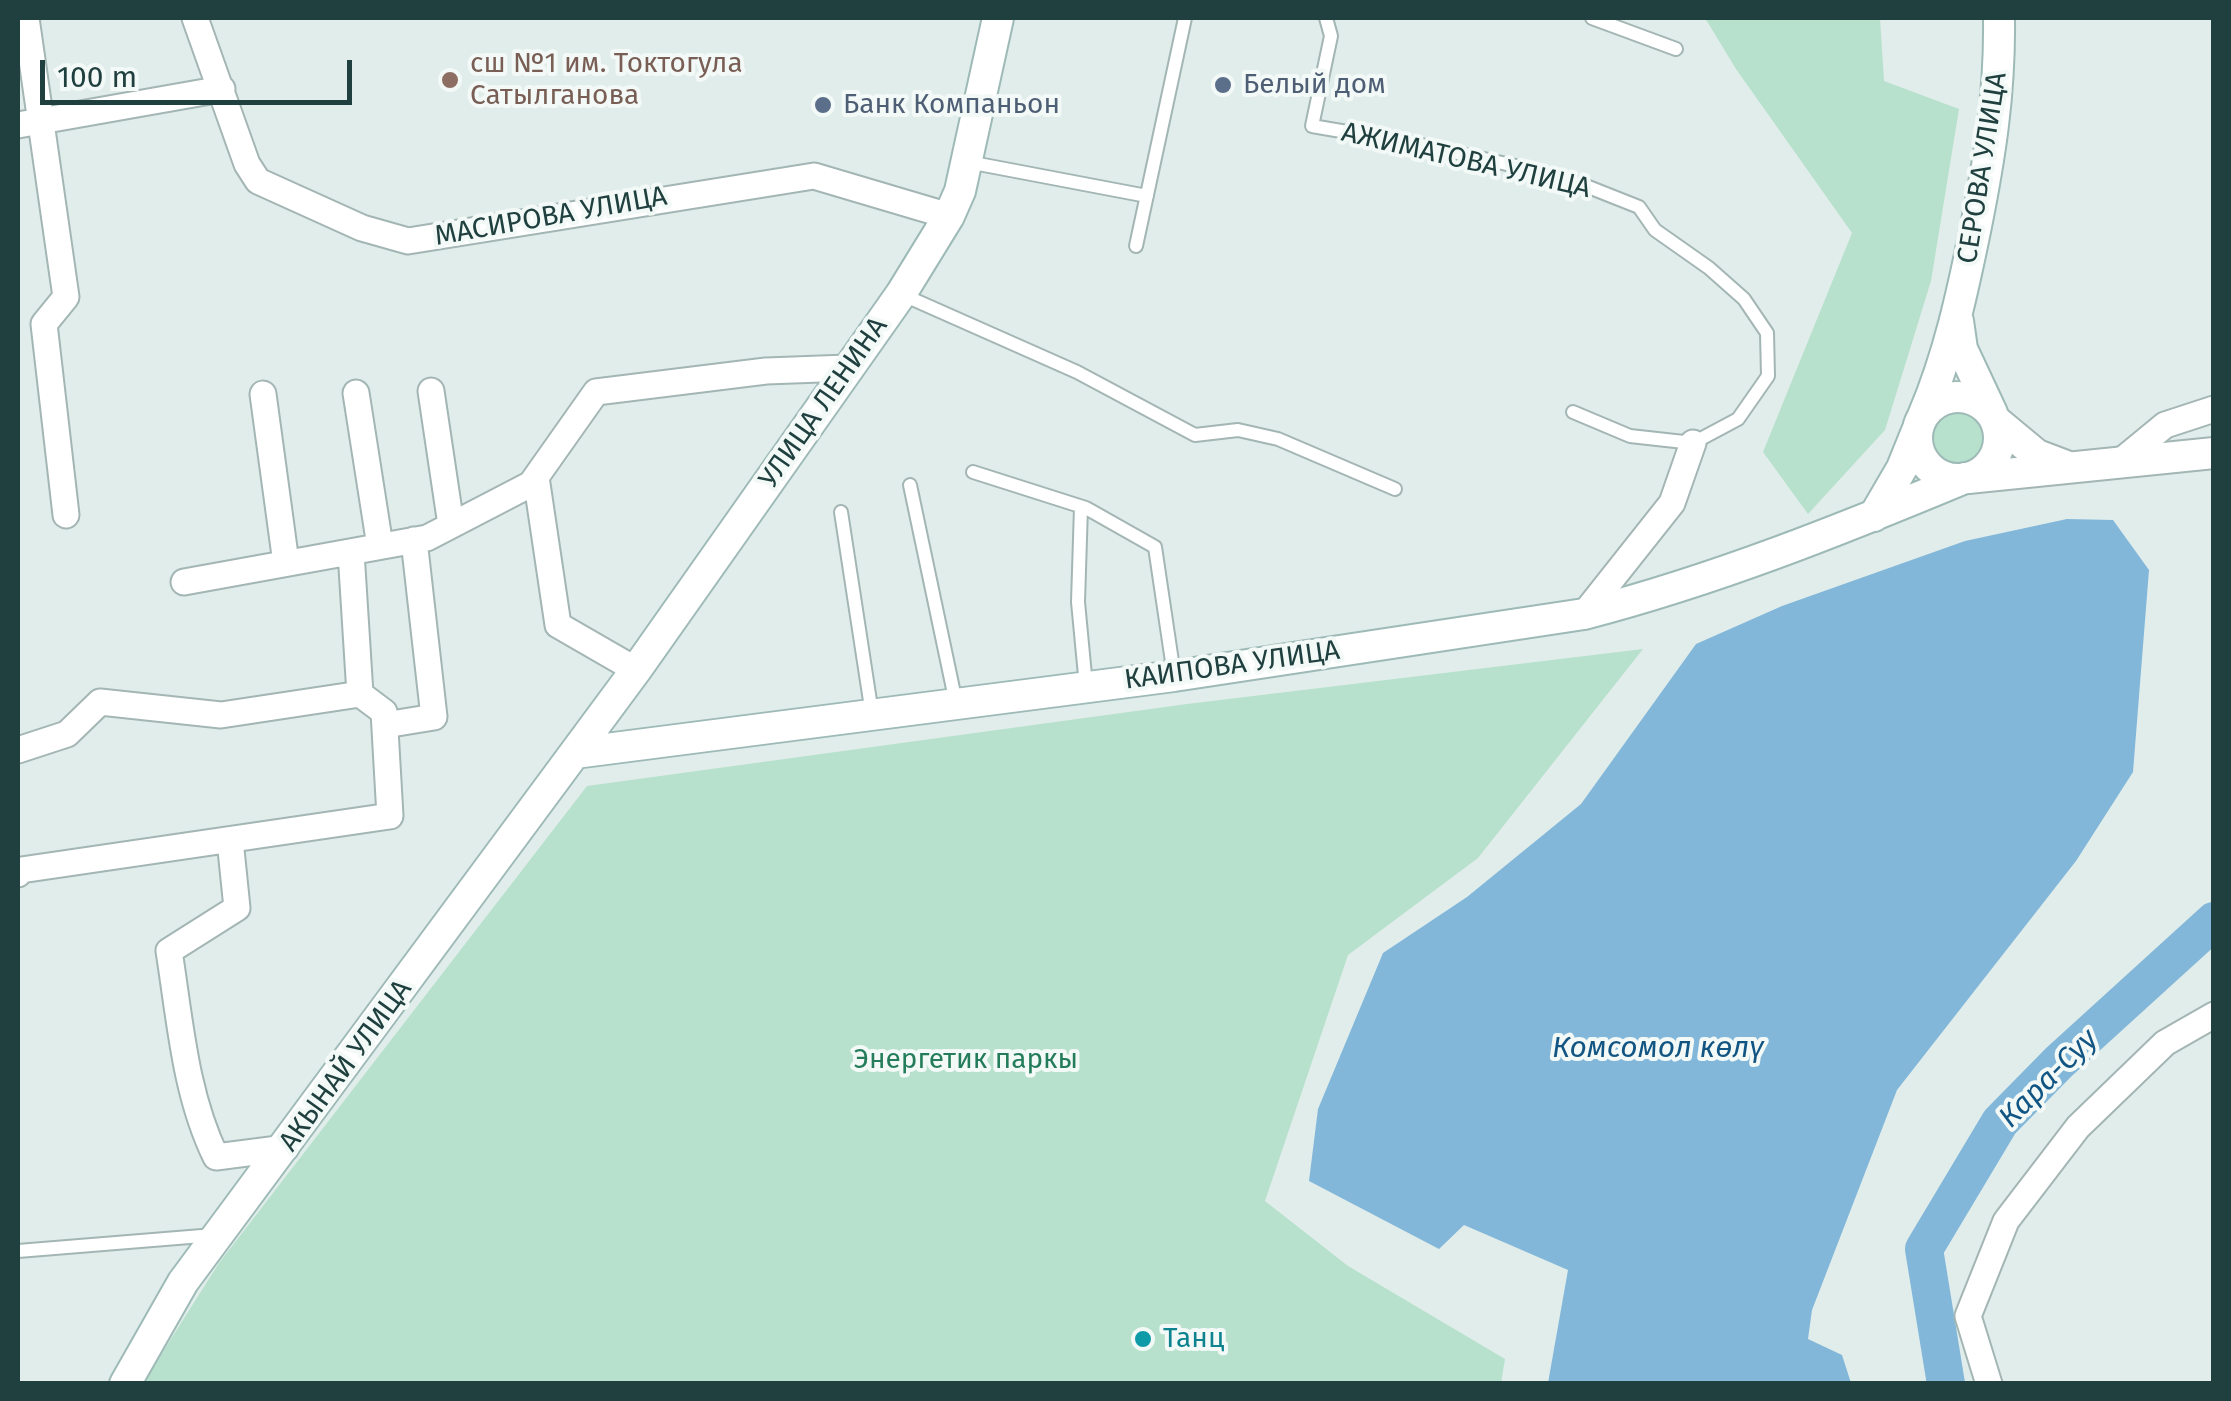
<!DOCTYPE html>
<html>
<head>
<meta charset="utf-8">
<style>
  body { margin:0 }
  #map { position:relative; width:2231px; height:1401px; overflow:hidden; background:#e1edeb; font-family:"Fira Sans",sans-serif }
  canvas { display:block }
  .frame { position:absolute; inset:0; border:20px solid #1f403f; pointer-events:none }
  .scale { position:absolute; left:40px; top:60px; width:312px; height:45px; box-sizing:border-box; border:5px solid #1f403f; border-top:0; padding-left:12px; font-size:30px; line-height:35px; white-space:nowrap; color:#1f403f; -webkit-text-stroke:8px #f2f9f7; paint-order:stroke }
</style>
</head>
<body>
<div id="map">
<canvas width="2231" height="1401"></canvas>
<div class="frame"></div>
<div class="scale">100 m</div>
</div>
<script>
const context = document.querySelector('canvas').getContext('2d');
context.lineJoin = 'round';
function paint(path, color) {
  context.fillStyle = color;
  context.fill(path, 'evenodd');
}
function trace(path, color, width, dash) {
  context.strokeStyle = color;
  context.lineWidth = width;
  context.lineCap = dash ? 'butt' : 'round';
  context.setLineDash(dash || []);
  context.stroke(path);
}
function write(font, color, halo, rows, align = 'center') {
  context.font = font + ' "Fira Sans",sans-serif';
  context.lineWidth = 8;
  context.setLineDash([]);
  context.textBaseline = 'middle';
  context.strokeStyle = halo;
  context.fillStyle = color;
  for (const [text, x, y, turn = 0] of rows) {
    context.save();
    context.translate(x, y);
    context.rotate((+turn || 0) * Math.PI / 180);
    context.textAlign = isNaN(turn) ? turn : align;
    if (halo) context.strokeText(text, 0, 0);
    context.fillText(text, 0, 0);
    context.restore();
  }
}
const green = new Path2D(`
  M1705,18H1880L1884,81L1959,109L1931,281L1885,430L1808,514L1763,452L1852,233L1736,69Z
  M1928 437a30 30 0 1 1 60 0a30 30 0 1 1-60 0Z
  M1643,649L1478,858L1348,955L1265,1201L1348,1266L1505,1359L1501,1383H143L219,1263L587,786L1187,704Z`);
const water = new Path2D(`
  M2067,519L2113,520L2149,570L2133,772L2076,861L1897,1090L1812,1310L1808,1339L1842,1355L1851,1383H1548L1568,1270L1464,1225L1439,1249L1309,1181L1318,1109L1383,953L1467,897L1581,804L1696,644L1782,606L1965,541Z`);
const river = new Path2D(`
  M1946,1384L1924,1249L2000,1122L2059,1062L2214,921`);
const service = new Path2D(`
  M1326,18L1331,36L1312,126L1417,144L1520,167L1586,186L1639,207L1655,230L1709,268L1744,299L1767,333L1768,376L1738,419L1693,443L1630,436L1573,412
  M1592,18L1676,49
  M968,162L1147,196
  M1136,246L1185,18
  M901,294L1077,372L1195,435L1238,430L1278,439L1395,489
  M973,472L1086,508L1155,547L1174,675
  M910,485L956,703
  M1081,507L1078,602L1086,686
  M841,512L872,714
  M18,1251L214,1235`);
const minor = new Path2D(`
  M26,18L66,297L44,324L66,515
  M195,18L247,164L258,181L362,228L408,241L814,176L949,216
  M18,125L222,89
  M431,391L451,525
  M356,393L380,546
  M263,394L286,563
  M2120,462L2165,425L2214,409
  M536,477L558,625L636,670
  M351,552L360,694
  M184,582L427,538L531,484L596,392L766,371L848,368
  M1584,614L1672,503L1693,443
  M385,725L434,717L414,540
  M18,750L67,734L100,702L221,715L360,694L384,712L390,816L21,870L18,874
  M230,840L237,908L169,951C180,1020 185,1094 216,1157L286,1148
  M1989,1384L1968,1316L2006,1221L2078,1127L2165,1043L2214,1015`);
const tertiary = new Path2D(`
  M1996,421L2037,455L2066,466
  M1968,478L2214,453`);
const secondary = new Path2D(`
  M1958,321L1962,349L1992,413
  M1917 438a41 41 0 1 1 82 0a41 41 0 1 1-82 0Z
  M1923,416C1949,355 1962,294 1975,231C1990,157 2000,93 1999,18
  M1874,516L1902,468L1917,431
  M575,753L1174,676L1584,614C1715,580 1840,530 1965,478
  M125,1384L183,1282L636,670L901,294L949,216L960,191L998,18`);
const markers = [
  [450,80,10,"#8d6e63"],
  [1223,85,10,"#5c6f8a"],
  [823,105,10,"#5c6f8a"],
  [1143,1339,10,"#0f9aa8"]
];
const educationNames = [
  ["сш №1 им. Токтогула",470,64],
  ["Сатылганова",470,96]
];
const serviceNames = [
  ["Белый дом",1243,85],
  ["Банк Компаньон",843,105]
];
const streetNames = [
  ["АЖИМАТОВА УЛИЦА",1466,161,13],
  ["СЕРОВА УЛИЦА",1983,168,-81],
  ["МАСИРОВА УЛИЦА",551,217,-10],
  ["УЛИЦА ЛЕНИНА",824,403,-55],
  ["КАИПОВА УЛИЦА",1232,666,-8],
  ["АКЫНАЙ УЛИЦА",346,1066,-54]
];
const parkNames = [
  ["Энергетик паркы",966,1060]
];
const cultureNames = [
  ["Танц",1163,1339]
];
const waterNames = [
  ["Комсомол көлү",1658,1049],
  ["Кара-Суу",2049,1079,-45]
];
paint(green, '#b7e1cc');
paint(water, '#82b7d9');
trace(river, '#82b7d9', 38);
trace(service, '#a3b6b4', 16);
trace(minor, '#a3b6b4', 29);
trace(tertiary, '#a3b6b4', 34);
trace(secondary, '#9ebab7', 34);
trace(service, '#fff', 12);
trace(minor, '#fff', 25);
trace(tertiary, '#fff', 30);
trace(secondary, '#fff', 30);
for (const [x, y, r, color] of markers) {
  const dot = new Path2D();
  dot.arc(x, y, r, 0, 2 * Math.PI);
  context.fillStyle = color;
  context.fill(dot);
  trace(dot, '#f2f9f7', 4);
}
write('28px', '#785e54', '#f2f9f7', educationNames, 'left');
write('28px', '#4e5e75', '#f2f9f7', serviceNames, 'left');
write('28px', '#1f403f', '#f2f9f7', streetNames);
write('28px', '#247c5b', '#f2f9f7', parkNames);
write('28px', '#0d838f', '#f2f9f7', cultureNames, 'left');
write('italic 30px', '#125583', '#f2f9f7', waterNames);
</script>
</body>
</html>
